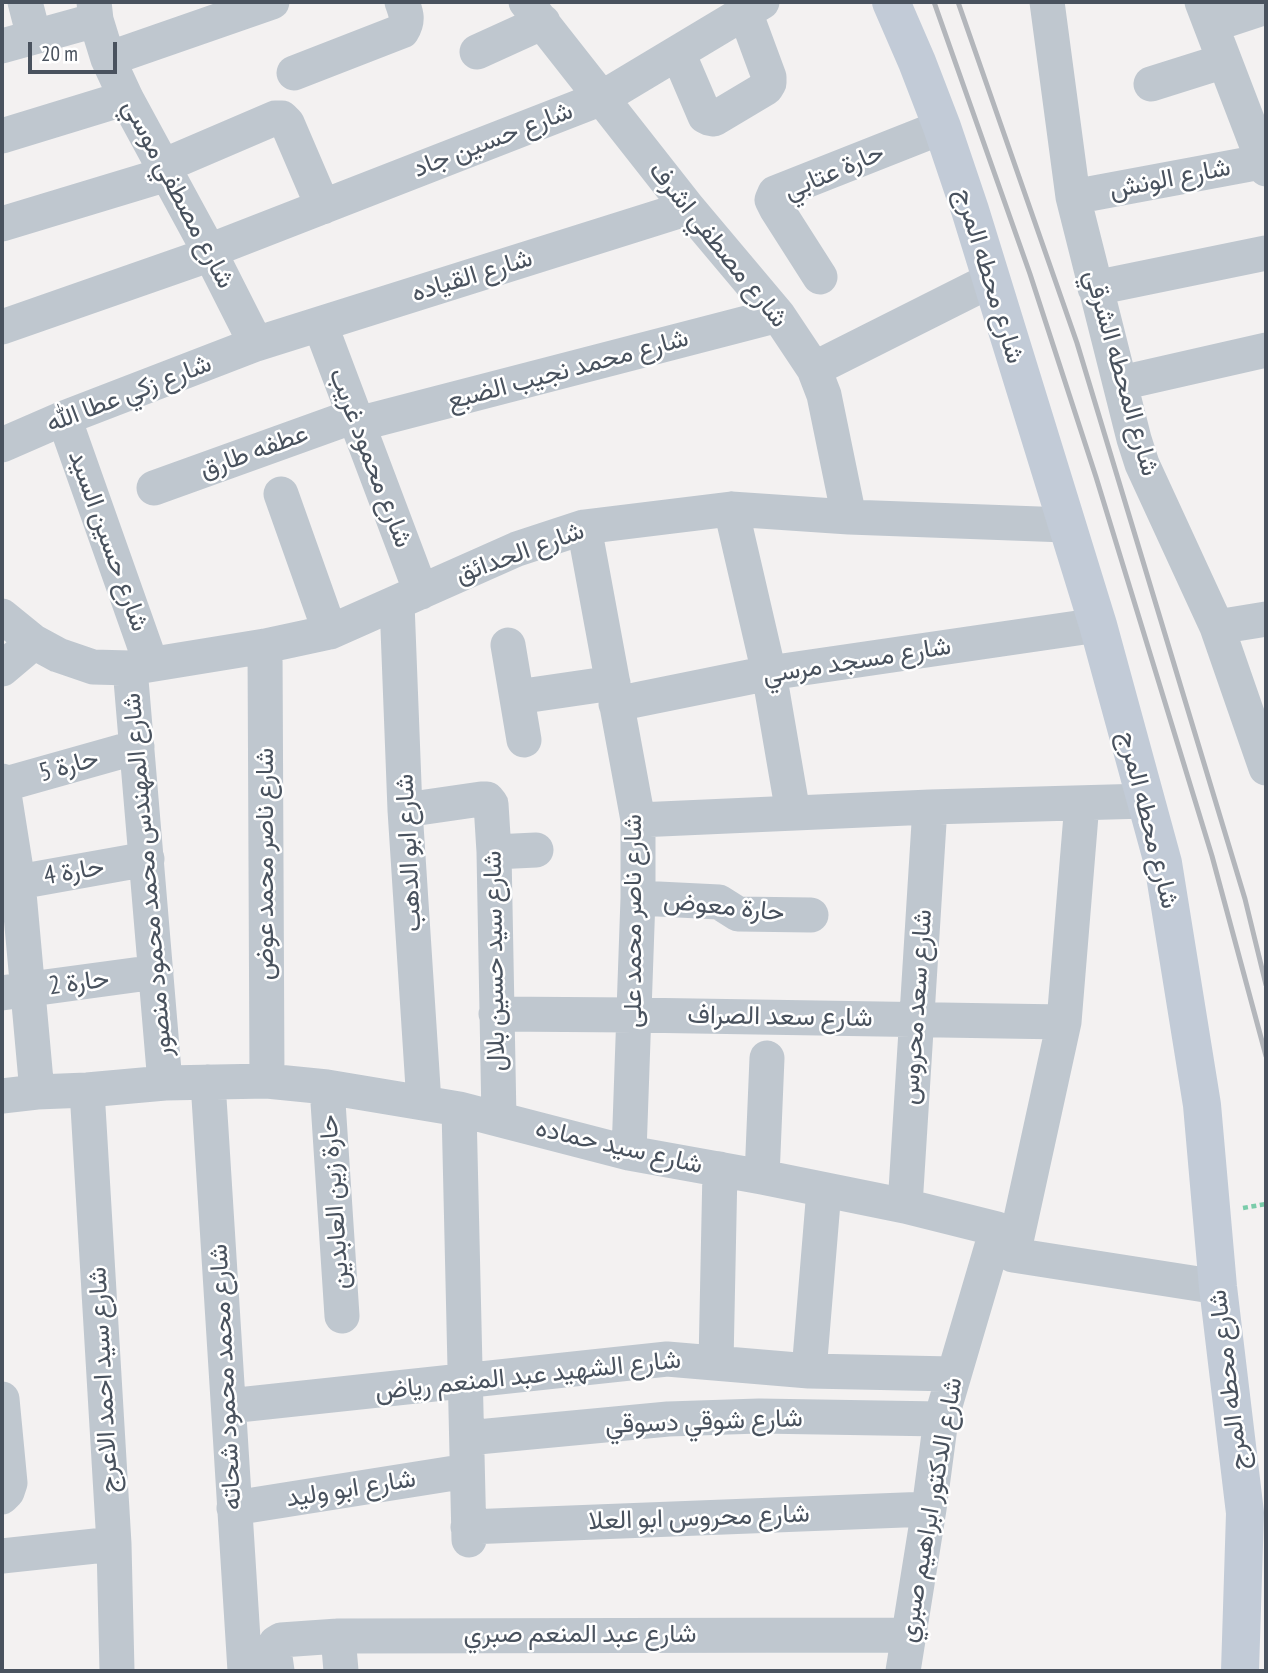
<!DOCTYPE html>
<html>
<head>
<meta charset="utf-8">
<style>
  body { margin:0 }
  #map { position:relative; width:1268px; height:1673px; overflow:hidden; background:#f3f1f1; font-family:"PT Sans Narrow",sans-serif }
  canvas { display:block }
  .frame { position:absolute; inset:0; border:4px solid #49525e; pointer-events:none }
  .scale { position:absolute; left:28px; top:42px; width:89px; height:32px; box-sizing:border-box; border:4px solid #49525e; border-top:0; padding-left:9px; font-size:21px; line-height:24px; white-space:nowrap; color:#49525e; -webkit-text-stroke:5px #fff; paint-order:stroke }
</style>
</head>
<body>
<div id="map">
<canvas width="1268" height="1673"></canvas>
<div class="frame"></div>
<div class="scale">20 m</div>
</div>
<script>
const context = document.querySelector('canvas').getContext('2d');
context.lineJoin = 'round';
function trace(path, color, width, dash) {
  context.strokeStyle = color;
  context.lineWidth = width;
  context.lineCap = dash ? 'butt' : 'round';
  context.setLineDash(dash || []);
  context.stroke(path);
}
function write(font, color, halo, rows, align = 'center') {
  context.font = font + ' "PT Sans Narrow",Vazirmatn,sans-serif';
  context.lineWidth = 5;
  context.setLineDash([]);
  context.textBaseline = 'middle';
  context.strokeStyle = halo;
  context.fillStyle = color;
  for (const [text, x, y, turn = 0] of rows) {
    context.save();
    context.translate(x, y);
    context.rotate((+turn || 0) * Math.PI / 180);
    context.textAlign = isNaN(turn) ? turn : align;
    if (halo) context.strokeText(text, 0, 0);
    context.fillText(text, 0, 0);
    context.restore();
  }
}
const path = new Path2D(`
  M1243,1208L1266,1204`);
const street = new Path2D(`
  M25,2L34,37
  M94,2L96,20L108,59L126,98L209,251L256,344
  M526,2L688,208L778,315L814,369L824,395L849,517
  M1047,2L1073,197L1134,439L1142,464L1217,627L1266,768
  M1202,2L1266,169
  M1211,25L1266,7
  M2,46L96,20
  M477,52L543,22
  M678,53L705,116L709,118L714,119L766,88L769,83V77L745,12
  M108,59L272,2
  M294,73L402,31C409,20 406,13 402,2
  M1151,84L1224,61
  M2,136L126,98
  M163,166L275,118H282L287,123L323,207
  M1073,197L1266,161
  M2,224L167,174
  M209,251L602,98L762,2
  M820,277L776,208L772,200L775,193L942,127
  M1095,288L1266,253
  M320,324L421,592
  M2,327L211,254
  M814,369L991,280
  M1121,383L1266,350
  M64,418L151,664
  M358,424L778,315
  M2,445L64,418L256,344L688,208
  M154,488L354,416
  M281,494L330,632
  M731,509L769,673L793,813
  M584,527L638,820V898L629,1153
  M397,603L405,810L424,1103
  M2,616L34,642L58,655L93,667L130,668L265,646L330,632L517,549L584,527L731,509L849,517L1066,525
  M1217,627L1266,619
  M508,645L524,740
  M265,646L267,1081
  M130,668L165,1083
  M2,669L34,642
  M517,697L613,683
  M616,704L769,673L1098,625
  M2,781L18,882L37,1092
  M2,785L137,747
  M405,810L481,799H487L491,804L494,852L499,1119
  M638,820L930,807L1146,801
  M494,852L536,850
  M2,885L147,859
  M638,898L719,902L738,914L811,915
  M2,993L156,972
  M496,1014L634,1015L1064,1022
  M208,1082L245,1671
  M327,1087L342,1316
  M87,1090L114,1544L117,1671
  M2,1096L37,1092L87,1090L165,1083L267,1081L327,1087L459,1109L629,1153L762,1177L905,1206L997,1229L1004,1243L1013,1255L1218,1287
  M459,1109L469,1540
  M762,1177L767,1058
  M905,1206L930,807
  M1013,1255L1064,1022L1082,803
  M716,1363L720,1169
  M809,1371L824,1190
  M2,1399L10,1483L7,1492L2,1497
  M229,1406L667,1359L809,1371L953,1374
  M467,1438L668,1419L759,1416L941,1419
  M234,1508L467,1471
  M468,1527L929,1509
  M2,1556L114,1544
  M338,1636L341,1671
  M277,1671L274,1650L276,1643L281,1640L338,1636L909,1635
  M903,1671L929,1509L941,1419L997,1229`);
const secondary = new Path2D(`
  M891,2L917,62L942,127L970,210L1098,625L1163,863L1202,1105L1218,1287L1245,1513L1240,1671`);
const rail = new Path2D(`
  M934,2L1030,274L1096,477L1212,856L1266,1056
  M958,2L1077,343L1245,899L1266,985`);
const streetNames = [
  ["شارع حسين جاد",493,140,-21],
  ["حارة عتابي",834,172,-23],
  ["شارع الونش",1170,179,-11],
  ["شارع مصطفي موسي",178,194,62],
  ["شارع مصطفي اشرف",718,245,51],
  ["شارع القياده",472,276,-17],
  ["شارع محطه المرج",989,276,73],
  ["شارع محمد نجيب الضبع",568,370,-15],
  ["شارع المحطه الشرقي",1121,373,74],
  ["شارع زكي عطا الله",129,394,-21],
  ["عطفه طارق",254,452,-20],
  ["شارع محمود غريب",370,458,69],
  ["شارع حسين السيد",108,541,70],
  ["شارع الحدائق",520,553,-20],
  ["شارع مسجد مرسي",857,661,-9],
  ["حارة 5",69,766,-16],
  ["شارع محطه المرج",1148,820,76],
  ["شارع ابو الدهب",409,853,-93],
  ["شارع ناصر محمد عوض",266,864,-90],
  ["حارة 4",74,872,-10],
  ["شارع المهندس محمد محمود منصور",148,875,-95],
  ["حارة معوض",724,907,6],
  ["شارع ناصر محمد على",634,921,-90],
  ["شارع سيد حسين بلال",495,961,-91],
  ["حارة 2",79,983,-8],
  ["شارع سعد محروس",917,1007,-86],
  ["شارع سعد الصراف",780,1017,1],
  ["شارع سيد حماده",619,1147,13],
  ["حارة زين العابدين",335,1202,-94],
  ["شارع الشهيد عبد المنعم رياض",528,1376,-6],
  ["شارع محمد محمود شحاته",226,1377,-93],
  ["شارع سيد احمد الاعرج",104,1380,-93],
  ["شارع محطه المرج",1229,1380,-97],
  ["شارع شوقي دسوقي",704,1422,-2],
  ["شارع ابو وليد",351,1489,-9],
  ["شارع الدكتور ابراهيم صبري",931,1510,-80],
  ["شارع محروس ابو العلا",699,1518,-2],
  ["شارع عبد المنعم صبري",580,1635]
];
trace(path, '#7accaa', 4.5, [5, 3.5]);
trace(street, '#bfc7cf', 35);
trace(secondary, '#c2cbd7', 38);
trace(rail, '#b3b6bb', 5);
write('26px', '#49525e', '#fff', streetNames);
</script>
</body>
</html>
